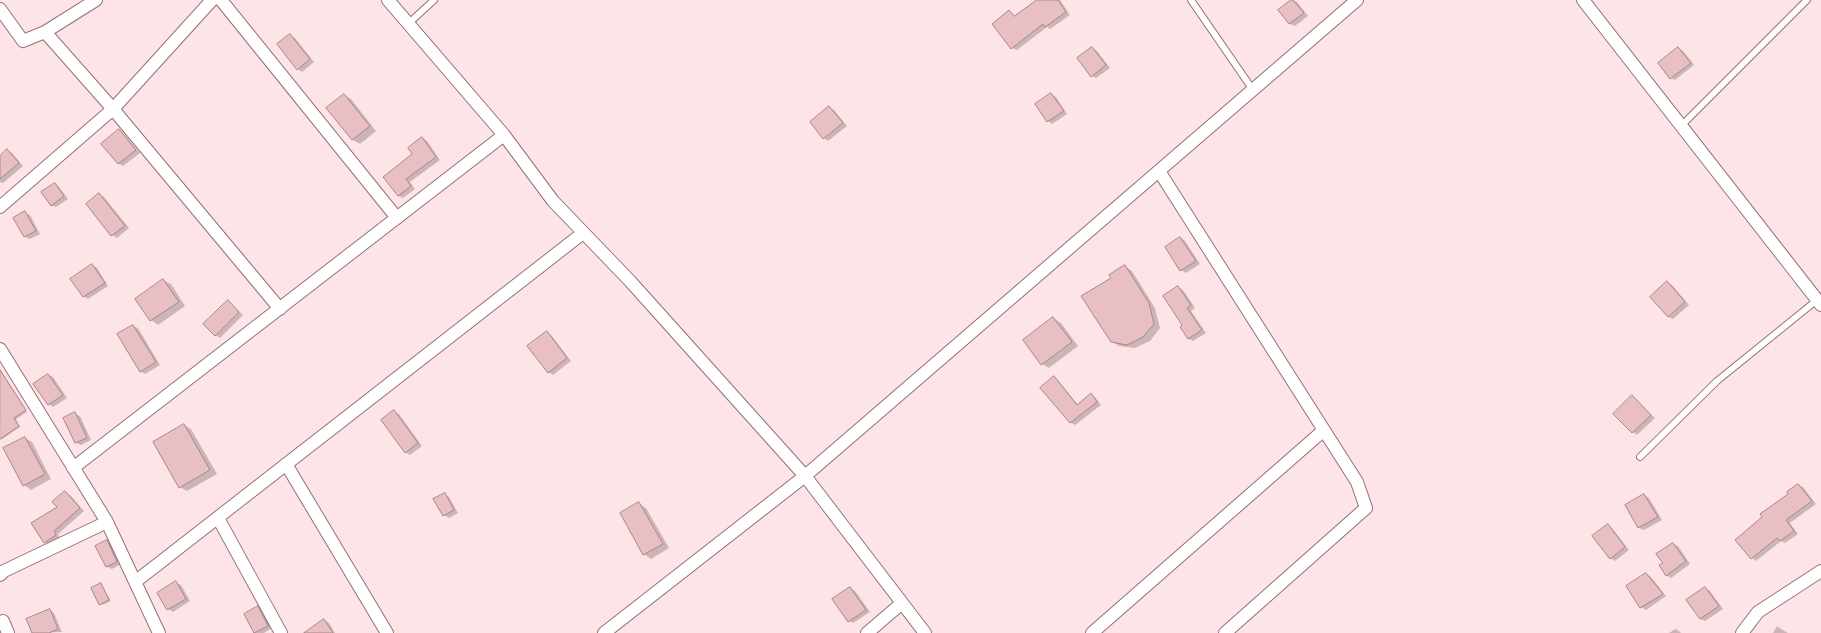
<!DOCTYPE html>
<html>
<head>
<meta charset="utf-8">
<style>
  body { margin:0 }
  canvas { display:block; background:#fde4e7 }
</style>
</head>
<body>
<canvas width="1821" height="633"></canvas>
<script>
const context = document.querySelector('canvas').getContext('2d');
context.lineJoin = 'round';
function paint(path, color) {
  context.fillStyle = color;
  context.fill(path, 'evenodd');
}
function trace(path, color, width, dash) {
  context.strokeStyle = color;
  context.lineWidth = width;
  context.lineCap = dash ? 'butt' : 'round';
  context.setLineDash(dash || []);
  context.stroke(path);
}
const shadow = new Path2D(`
  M1038,0H1060L1070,15L1050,29L1047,27L1017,50L1012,48L1009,11L1015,16Z
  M1292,0L1297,2L1308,16L1295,26L1290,24L1279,10Z
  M290,35L295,38L314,62L302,72L298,69Z
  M1092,48L1097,51L1110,68L1096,78L1092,76Z
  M1678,48L1683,51L1694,65L1675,80L1671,78Z
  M1051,94L1056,97L1067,114L1052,124L1048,121Z
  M344,95L351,99L376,131L360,144L353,140L327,109Z
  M829,108L834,110L847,126L828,141L824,138Z
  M119,130L123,133L140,153L123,166L119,164L102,144Z
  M422,138L427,141L440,160L410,182L415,189L403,198L398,196L413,154Z
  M7,150L12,153L23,166L3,183L0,182V157Z
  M55,184L59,187L68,199L56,207L51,205Z
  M100,195L104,197L129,228L117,238L112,235L87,204Z
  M25,213L30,215L40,234L30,239L25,237L15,219Z
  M1181,238L1185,241L1200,264L1186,273L1181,270Z
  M92,265L97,268L108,286L88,299L83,296Z
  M1125,266L1132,271L1155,308L1160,328L1150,341L1135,348L1119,346L1111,341L1112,278Z
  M163,280L171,284L185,306L158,325L151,320L136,299Z
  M1667,283L1672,285L1689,305L1673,319L1668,317L1651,297Z
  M1178,287L1183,290L1195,308L1191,311L1206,333L1193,341L1189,339L1181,327L1184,325Z
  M228,302L243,315L220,338L215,335Z
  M1053,318L1061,323L1078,346L1049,368L1042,364Z
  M133,326L138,328L160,365L145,374L140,371Z
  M547,333L551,335L571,361L553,375L548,372Z
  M0,369L27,412L16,419L20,427L1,440Z
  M48,375L53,377L67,398L53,407L49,404Z
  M1054,378L1058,380L1078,405L1091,395L1095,397L1101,405L1075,425L1071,423L1056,405Z
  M1632,397L1655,418L1637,435L1633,432Z
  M394,412L399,414L422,446L410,455L405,452Z
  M75,414L80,416L91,440L81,445L76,443L65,419Z
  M184,425L191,429L217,474L187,491L180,487Z
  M25,438L32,442L51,479L31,490L24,485Z
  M1798,485L1803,487L1816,504L1790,523L1798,534L1785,543L1781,541L1756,561L1752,558L1789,494Z
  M65,492L70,495L84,511L58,534L60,538L49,545L45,542Z
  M445,494L449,497L458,513L449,518L444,515L435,499Z
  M1644,495L1649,498L1662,520L1644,530L1639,528L1626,505Z
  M639,504L646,508L669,548L651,559L644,554Z
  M1608,525L1612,528L1629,550L1615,561L1610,558Z
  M107,541L112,544L121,564L112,569L107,567L96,547Z
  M1673,544L1678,546L1690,564L1671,578L1666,575L1664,563Z
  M1646,574L1651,577L1666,596L1646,610L1641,607Z
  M176,583L181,585L190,601L173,612L168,609Z
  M101,584L111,601L102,605L100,604Z
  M850,588L855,591L870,612L853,623L849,621Z
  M1705,588L1710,591L1723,609L1705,621L1700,619Z
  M258,607L262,610L272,628L264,633H255L245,615Z
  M50,610L54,613L62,632L33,633Z
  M324,620L329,623L335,633H311Z
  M1777,626L1781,629L1788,633H1773Z
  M1675,629L1679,631L1681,633H1669Z`);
const building = new Path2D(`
  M1037,0H1058L1066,12L1045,27L1043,24L1011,49L992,24L1009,10L1014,16Z
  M1291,0H1293L1304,13L1289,24L1278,10Z
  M290,34L310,59L297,70L277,44Z
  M1092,47L1106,65L1091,77L1077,58Z
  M1678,47L1691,63L1670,79L1658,63Z
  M1051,93L1064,111L1047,122L1035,104Z
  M344,94L370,126L352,140L326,108Z
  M829,106L843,123L823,139L810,122Z
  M119,129L136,150L118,164L101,144Z
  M422,137L436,157L406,179L411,186L398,196L383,177L412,154L408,148Z
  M7,149L19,163L0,179V156Z
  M55,183L64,196L51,206L41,192Z
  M99,193L125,226L111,236L86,204Z
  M25,211L36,231L24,237L13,218Z
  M1180,237L1196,261L1180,271L1165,247Z
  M92,264L105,283L83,297L70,279Z
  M1125,265L1149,303L1154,324L1143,337L1127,345L1111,342L1081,296L1111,278L1109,275Z
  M163,279L179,302L150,321L135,299Z
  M1667,281L1685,302L1668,317L1650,297Z
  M1178,286L1191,305L1187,308L1202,330L1188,339L1180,327L1182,325L1163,296Z
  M228,300L239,312L215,336L203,324Z
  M1053,317L1072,342L1041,365L1023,340Z
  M133,325L156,362L140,372L117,334Z
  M547,331L567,358L548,373L527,346Z
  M0,370L26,410L14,418L19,426L0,439Z
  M48,374L63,395L48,405L33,384Z
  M1054,376L1077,405L1091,393L1097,402L1070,423L1040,388Z
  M1632,395L1651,415L1632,433L1613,414Z
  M394,410L418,443L405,453L381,420Z
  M75,412L87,438L75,443L63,418Z
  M184,424L210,470L179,488L153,442Z
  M25,437L45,474L23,486L3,448Z
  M1798,484L1812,501L1786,520L1794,531L1780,541L1777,538L1751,559L1735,540L1762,517L1760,514L1788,494L1787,492Z
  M65,491L80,508L54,531L56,535L44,543L31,523L57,507L52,502Z
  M445,493L454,510L443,516L433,499Z
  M1644,494L1658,517L1638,528L1625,505Z
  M639,502L663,544L643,555L620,513Z
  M1608,524L1625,547L1610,559L1592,536Z
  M107,540L117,562L106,567L95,546Z
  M1673,543L1686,561L1666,576L1659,565L1663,563L1656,554Z
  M1646,573L1663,594L1640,608L1626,586Z
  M176,581L186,599L167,610L157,593Z
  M101,583L109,600L99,605L91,588Z
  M850,587L866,610L848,622L832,599Z
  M1705,587L1719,606L1700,619L1686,600Z
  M258,606L268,626L254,633L244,614Z
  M50,609L58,629L49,633H32L26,619Z
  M324,619L333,633H304Z`);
const lane = new Path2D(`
  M1191,0L1253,90
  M409,23L434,0
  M1681,126L1807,0
  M1640,457L1717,381L1817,300`);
const street = new Path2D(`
  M221,0L397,218
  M388,0L504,135L553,201L630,281L805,476L925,633
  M1583,0L1821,305
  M0,9L23,41L45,32L113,109L280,309
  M45,32L96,0
  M1159,171L1357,482L1366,508L1225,633
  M0,207L113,109L212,0
  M0,349L107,522L159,633
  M286,464L387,633
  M73,468L504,135
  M218,518L281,633
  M0,575L4,571L107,522
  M135,582L583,233
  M0,623L3,621L8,633
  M604,633L805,476L1357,0
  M867,633L902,603
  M1092,633L1324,430
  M1742,633L1758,612L1821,571`);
paint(shadow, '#0003');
paint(building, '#e8c0c4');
trace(building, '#aa8589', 1);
trace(lane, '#937074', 8);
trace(street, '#937074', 14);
trace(lane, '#fff', 6);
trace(street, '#fff', 12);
</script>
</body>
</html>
